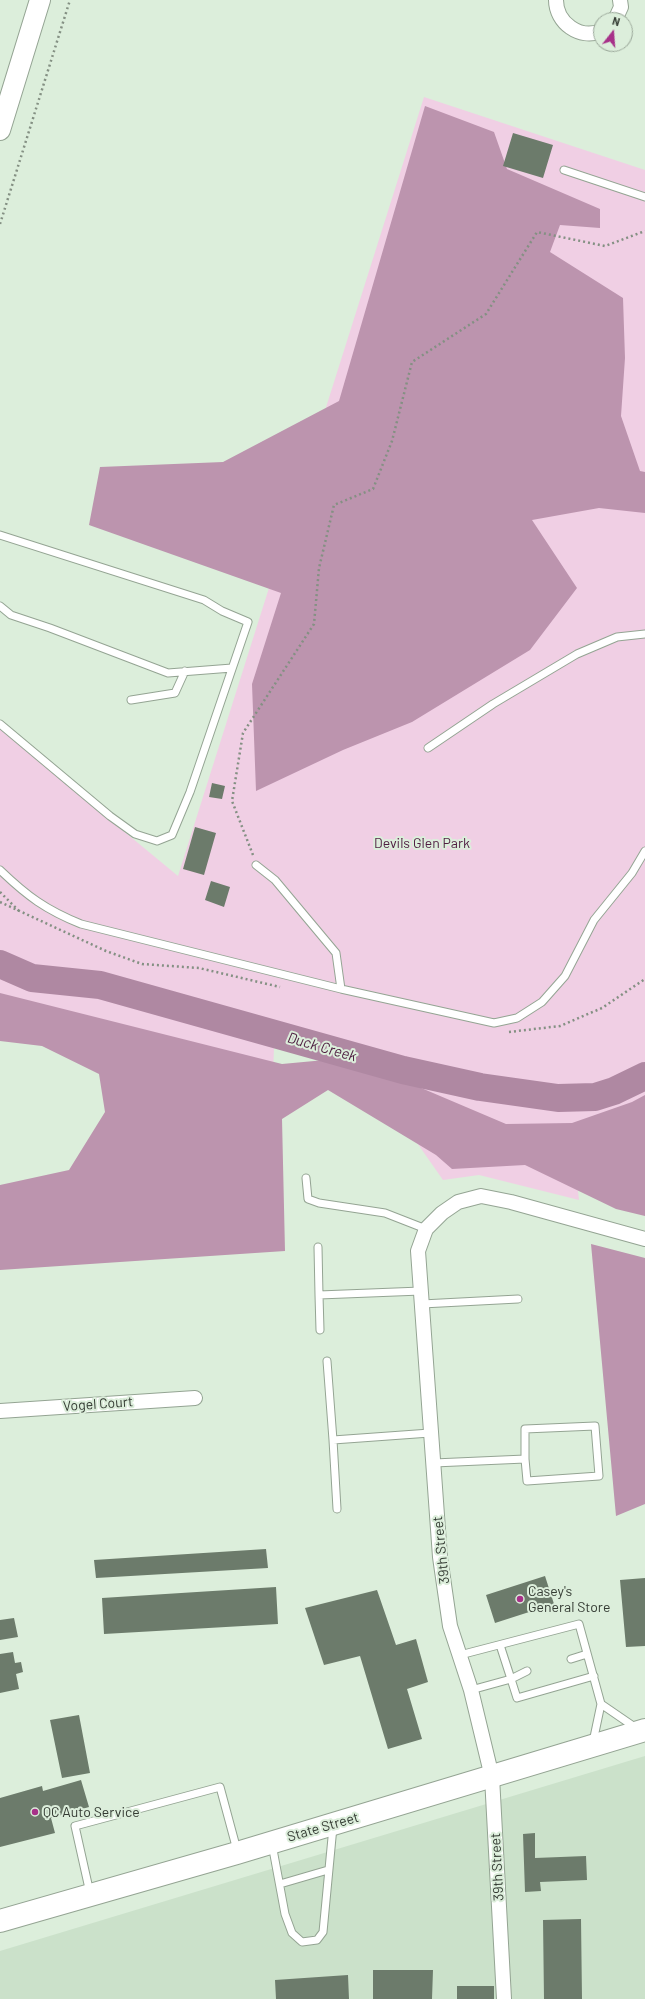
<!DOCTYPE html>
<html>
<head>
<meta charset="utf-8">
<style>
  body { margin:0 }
  #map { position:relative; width:645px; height:1999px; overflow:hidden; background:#dceedb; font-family:Barlow,sans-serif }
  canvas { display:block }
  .north { position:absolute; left:593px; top:12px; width:40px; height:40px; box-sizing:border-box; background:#dceedb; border:1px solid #99a698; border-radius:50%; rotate:17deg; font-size:11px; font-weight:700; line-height:16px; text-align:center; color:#343b33 }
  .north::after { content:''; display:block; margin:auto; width:14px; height:18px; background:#a73189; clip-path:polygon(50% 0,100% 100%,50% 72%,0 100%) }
</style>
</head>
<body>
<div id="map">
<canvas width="645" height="1999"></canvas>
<div class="north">N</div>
</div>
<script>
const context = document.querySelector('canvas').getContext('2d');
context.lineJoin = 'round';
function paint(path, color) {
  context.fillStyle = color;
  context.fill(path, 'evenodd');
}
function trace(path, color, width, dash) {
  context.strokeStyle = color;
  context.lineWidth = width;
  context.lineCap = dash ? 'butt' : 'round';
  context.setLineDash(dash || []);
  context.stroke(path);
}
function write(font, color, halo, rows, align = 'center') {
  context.font = font + ' Barlow,sans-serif';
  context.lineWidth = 4;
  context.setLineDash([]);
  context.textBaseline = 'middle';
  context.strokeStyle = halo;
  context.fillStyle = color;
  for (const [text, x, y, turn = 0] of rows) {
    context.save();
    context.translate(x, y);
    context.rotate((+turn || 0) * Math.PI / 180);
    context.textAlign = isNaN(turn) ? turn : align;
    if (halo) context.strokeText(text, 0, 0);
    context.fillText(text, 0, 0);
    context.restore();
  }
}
const built = new Path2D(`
  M645,1756V1999H0V1951Z`);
const green = new Path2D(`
  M424,97L645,170V1114L572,1138L579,1200L479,1175L443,1180L357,1057L274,1047L273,1075L0,1023V729L178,876Z`);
const forest = new Path2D(`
  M425,106L494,132L507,169L600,209V228L560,225L550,252L623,298L625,358L621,416L640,471L645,472V513L599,508L532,520L577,588L530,650L412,722L343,750L256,791L252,684L281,593L89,525L100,467L223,462L339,401Z
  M0,993L282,1064L325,1060L393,1076L506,1124L572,1123L632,1102L645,1095V1216L616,1209L525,1165L452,1169L436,1155L328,1090L282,1119L285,1251L0,1270V1185L69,1170L105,1112L99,1074L42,1046L0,1041Z
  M591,1244L645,1258V1504L616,1516Z`);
const river = new Path2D(`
  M0,964L32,978L100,985L403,1070L480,1087L558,1098L595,1097L614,1091L645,1076`);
const building = new Path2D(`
  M513,133L553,145L543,178L503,166Z
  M212,783L225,786L222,799L209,797Z
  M195,827L216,833L204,875L183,869Z
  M211,881L230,887L224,907L205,900Z
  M266,1549L268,1568L96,1578L94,1560Z
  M545,1576L554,1604L495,1623L486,1595Z
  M645,1578V1646L626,1647L620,1580Z
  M276,1587L278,1624L104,1634L102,1598Z
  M377,1590L396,1645L416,1639L428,1682L407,1689L422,1739L388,1749L360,1656L324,1665L305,1608Z
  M14,1618L18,1637L0,1640V1620Z
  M13,1652L15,1663L21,1662L23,1672L16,1674L19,1689L0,1693V1654Z
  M79,1715L90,1773L62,1778L50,1720Z
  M81,1780L89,1807L51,1818L55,1833L0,1847V1798L42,1786L43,1791Z
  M535,1833V1858L586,1856L587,1880L540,1882L541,1891L525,1892L523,1834Z
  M581,1919L582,1999H544L543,1920Z
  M373,1970H433L432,1999H373Z
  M348,1975L349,1999H276L275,1980Z
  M457,1986H494V1999H457Z`);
const path = new Path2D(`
  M0,224L70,0
  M253,855L232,801L243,733L314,624L319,568L334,505L373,489L392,441L412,362L486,314L537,232L605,246L645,231
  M0,892L19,911
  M0,902L106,951L142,964L199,968L280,987
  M509,1032L560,1026L602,1008L645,979`);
const lane = new Path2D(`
  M564,170L645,197
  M0,535L204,600L222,611L248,622L190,792L172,835L157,841L135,834L110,816L0,724
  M0,606L11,615L50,628L168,673L232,668
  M131,700L175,693L185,671
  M428,748L493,704L577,654L617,637L645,634
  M256,865L275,880L336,953L341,989
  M0,870C27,896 46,910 81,924L341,989L494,1023L517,1018L542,1002L565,976L594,920L632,873L645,851
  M306,1178L308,1199L319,1203L385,1213L426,1229
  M318,1247L319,1295L421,1291
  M319,1295L320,1330
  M422,1304L518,1299
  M327,1361L333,1440L430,1433
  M333,1440L337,1509
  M434,1463L525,1459V1429L595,1426L599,1476L527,1481L525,1459
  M460,1655L579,1624L601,1704
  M571,1659L587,1654
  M527,1671L511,1679L517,1698L594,1676
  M471,1690L511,1679L500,1645
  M593,1742L601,1704L636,1728
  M272,1844L285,1914L292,1933L302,1942L317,1940L323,1932L333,1827
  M280,1884L328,1870
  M90,1893L75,1826L220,1787L237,1850`);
const street = new Path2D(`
  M556,0C556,23 580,40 601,31
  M615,20L621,7L620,0
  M0,1411L195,1398
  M504,1999L492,1777L471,1690L450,1626L440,1557L418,1251L426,1229L442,1213L458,1202L481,1196L511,1202L645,1239`);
const secondary = new Path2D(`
  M0,130L40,0`);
const primary = new Path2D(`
  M0,1921L237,1853L645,1730`);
const markers = [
  [520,1599,4,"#a73189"],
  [35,1812,4,"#a73189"]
];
const parkNames = [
  ["Devils Glen Park",422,843]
];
const streetNames = [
  ["Vogel Court",98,1404,-4],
  ["39th Street",441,1550,-96],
  ["State Street",323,1827,-16],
  ["39th Street",497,1867,-93]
];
const poiNames = [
  ["Casey's",528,1591],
  ["General Store",528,1607],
  ["QC Auto Service",43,1812]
];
const waterNames = [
  ["Duck Creek",322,1047,16]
];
paint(built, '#cbe1ca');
paint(green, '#f0cfe4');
paint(forest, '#bc94ae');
trace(river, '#af88a2', 28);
paint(building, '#6c7b6b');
trace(lane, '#94a493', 9);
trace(street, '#94a493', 16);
trace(secondary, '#94a493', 22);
trace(primary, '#94a493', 24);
trace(path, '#849083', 2.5, [2, 3]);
trace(lane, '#fff', 7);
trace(street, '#fff', 14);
trace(secondary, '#fff', 20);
trace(primary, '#fff', 22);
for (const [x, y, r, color] of markers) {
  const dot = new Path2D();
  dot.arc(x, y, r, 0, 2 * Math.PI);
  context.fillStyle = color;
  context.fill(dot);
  trace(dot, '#dceedb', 1.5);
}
write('14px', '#4f1d41', '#dceedb', parkNames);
write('14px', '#343b33', '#dceedb', streetNames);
write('14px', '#343b33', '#dceedb', poiNames, 'left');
write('italic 15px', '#4d1b3f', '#dceedb', waterNames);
</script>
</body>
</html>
